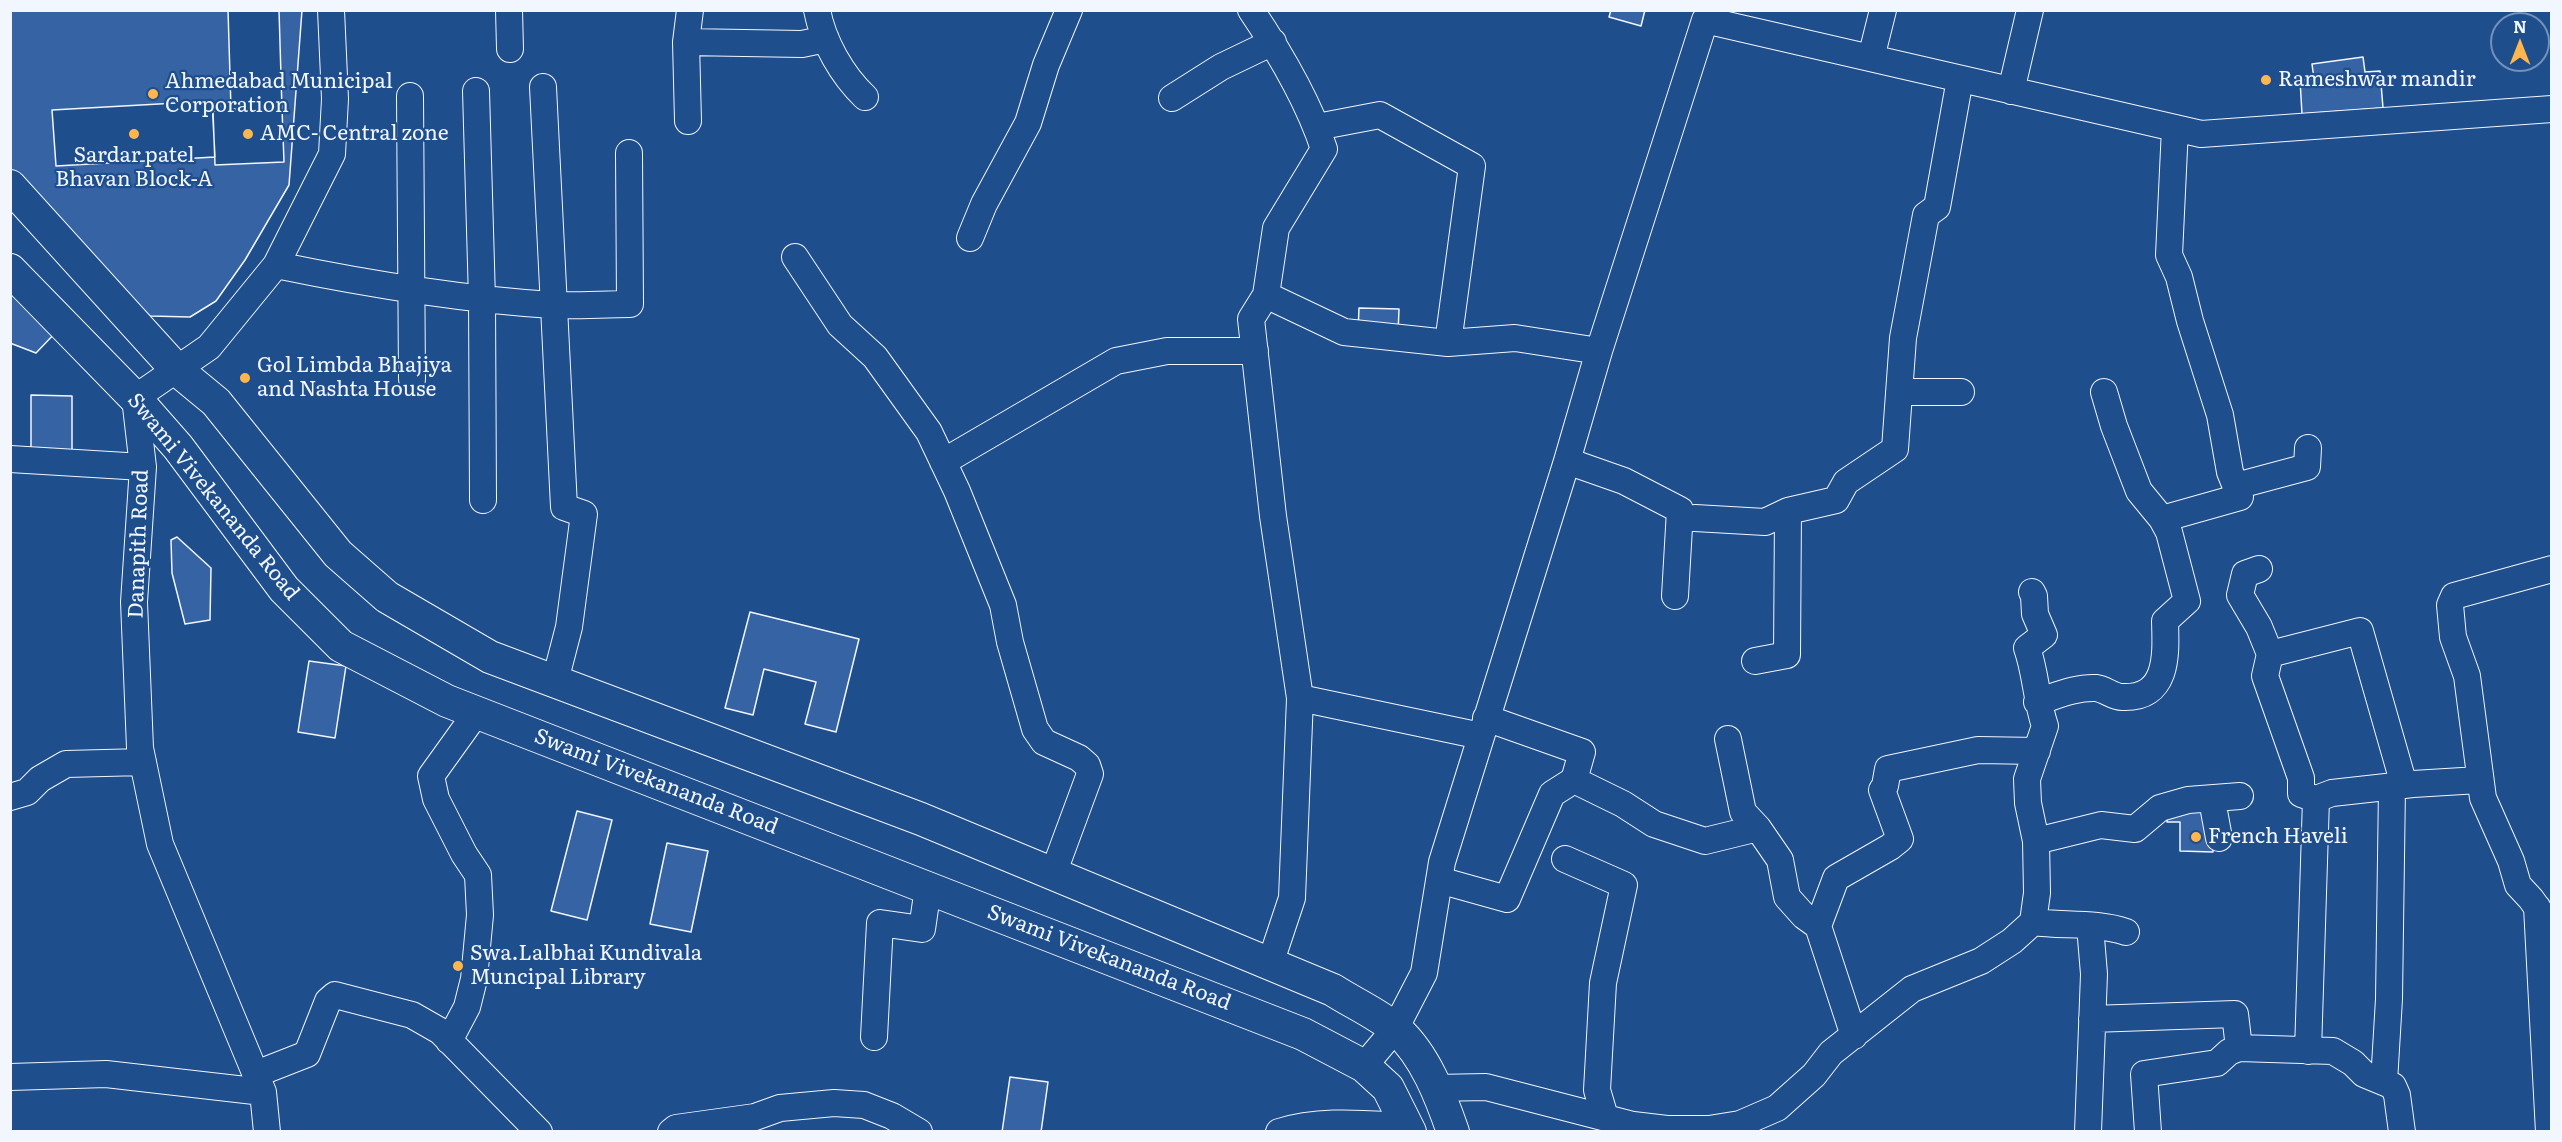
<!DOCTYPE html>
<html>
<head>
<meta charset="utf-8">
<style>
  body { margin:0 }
  #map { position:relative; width:2562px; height:1142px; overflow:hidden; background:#1f4e8c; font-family:Literata,serif }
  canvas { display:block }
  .frame { position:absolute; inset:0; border:12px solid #f2f6ff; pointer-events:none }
  .north { position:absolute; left:2490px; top:12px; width:60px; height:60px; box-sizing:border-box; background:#1f4e8c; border:2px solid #7391ba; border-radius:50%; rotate:0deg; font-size:16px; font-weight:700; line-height:24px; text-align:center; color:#f2f6ff }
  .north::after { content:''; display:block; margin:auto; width:21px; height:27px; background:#ffb74d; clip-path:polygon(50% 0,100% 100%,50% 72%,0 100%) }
</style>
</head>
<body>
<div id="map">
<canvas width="2562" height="1142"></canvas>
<div class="frame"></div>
<div class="north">N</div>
</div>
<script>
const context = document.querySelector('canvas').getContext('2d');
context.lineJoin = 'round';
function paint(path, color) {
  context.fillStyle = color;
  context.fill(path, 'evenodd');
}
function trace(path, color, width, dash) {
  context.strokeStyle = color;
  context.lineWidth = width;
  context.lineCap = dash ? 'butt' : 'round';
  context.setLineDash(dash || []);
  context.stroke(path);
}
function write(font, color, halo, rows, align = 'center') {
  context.font = font + ' Literata,serif';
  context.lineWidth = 4.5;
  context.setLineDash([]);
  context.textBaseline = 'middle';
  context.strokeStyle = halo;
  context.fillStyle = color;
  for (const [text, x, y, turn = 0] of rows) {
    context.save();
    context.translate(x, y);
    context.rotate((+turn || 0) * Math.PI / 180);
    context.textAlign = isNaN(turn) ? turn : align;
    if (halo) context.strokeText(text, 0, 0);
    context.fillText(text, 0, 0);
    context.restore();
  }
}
const building = new Path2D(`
  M10,10H302L289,185L245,260L216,301L190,317L150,316L131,301L10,178Z
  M228,10H279L282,109H231Z
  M1611,10H1645L1641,26L1609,17Z
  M2363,57L2365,72L2380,71L2383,108L2302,114L2300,80L2314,79L2312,64Z
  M212,101L215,157L56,166L52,110Z
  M282,109L284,162L215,165L213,111Z
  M10,285L58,330L36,353L10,343Z
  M1359,308L1399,309L1398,334L1358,332Z
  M31,395L72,396V452H31Z
  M177,537L211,568L210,620L185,624L172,573L171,540Z
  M750,612L859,639L836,732L805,724L816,682L764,669L753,715L725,708Z
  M309,661L346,666L335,738L298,732Z
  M2212,808L2213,852L2180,851V822H2167V811Z
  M577,811L612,820L587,920L551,911Z
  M667,843L708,851L691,932L650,924Z
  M1010,1077L1048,1082L1041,1132H1002Z`);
const minor = new Path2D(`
  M509,10L510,49
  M817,10C823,42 842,75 865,97
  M1251,10C1280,53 1308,100 1324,149L1276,228L1266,295L1344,332L1448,343L1515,338L1599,351
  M1705,20L2201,134L2552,109
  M686,42L802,44L826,39
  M1871,58L1883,10
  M543,87L564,507L584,514L569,627L555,681
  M476,91L482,299L483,500
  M2011,91L2030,10
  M410,96L412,379
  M1172,98L1221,67L1273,42
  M688,121L686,42L690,10
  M1317,127L1380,115L1472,166L1448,343
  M970,238L984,204L1028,123L1046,65L1069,10
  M795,257L840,325L875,357L929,432L957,491L1003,605L1010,642L1035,729L1044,742L1079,758L1087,765L1090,774L1053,874
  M276,265C368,284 458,299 552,305C578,306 604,304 630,304L629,153
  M1266,295L1251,319L1273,516L1300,698L1292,898L1270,964
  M1899,392H1961
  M10,459L143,467
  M1567,461L1624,481L1680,510L1675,596
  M943,462L1116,361L1167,351H1255
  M2236,486L2307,467L2308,448
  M1695,518L1765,522L1788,511L1836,500L1846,482L1895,449L1903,338L1926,215L1937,207L1960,79
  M2162,519L2240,497L2230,472L2220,415L2190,321L2179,277L2169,255L2175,128
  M2259,569L2245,574L2240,595L2259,627L2270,654L2265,676L2301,778V794L2316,799L2308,1051
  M2552,569L2454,596L2450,605L2453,637L2467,676L2483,798L2511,861L2518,885L2531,899L2552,929
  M2032,592L2034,596L2035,614L2044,635L2027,648C2036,673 2036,700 2045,726L2027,779L2028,803L2036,841L2037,893L2033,922
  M2270,654L2360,631L2404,785
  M1755,661L1787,655L1788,511
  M1300,698L1481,736
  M2037,702C2056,696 2076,687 2096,688C2105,689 2113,697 2122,697C2169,699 2166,654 2165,621L2187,601L2169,532L2162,519L2139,491L2114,426L2104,392
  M1728,739L1743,812L1758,828L1780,860L1787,897L1804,916L1818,926L1854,1036
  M1574,780L1623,804L1654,824L1705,841L1758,828
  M10,797L27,792L40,779L66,764L143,762
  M2316,799L2332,793L2413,784L2479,780
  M2212,800L2219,838
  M2036,841L2101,825L2135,829L2160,808L2188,800L2240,796
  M1565,859L1624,885L1603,983L1597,1090L1605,1117
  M1439,880L1507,899L1552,794L1574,780L1582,752L1486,718
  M2537,907L2549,1132
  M1818,926L1836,878L1890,847L1900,839L1882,790L1885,786L1888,769L1978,750L2037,751
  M2092,1019L2235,1014L2239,1048
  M874,1037L880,923L922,929L928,888
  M449,1041L467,1007L474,979L480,915L478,875L464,854L436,799L431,776L477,712
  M1364,1066L1395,1029L1424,973L1442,862L1567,461L1599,351L1705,20
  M256,1074L307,1054L328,1001L335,995L412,1015L440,1031L539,1132
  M10,1077L106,1074L263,1092
  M2384,1082L2389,999L2392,787
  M1435,1088L1486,1087L1633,1125L1667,1129H1709L1740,1124L1777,1108L1814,1075L1831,1053L1912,989L1981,961L2012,941L2033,922C2063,926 2097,922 2126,932
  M267,1132L263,1092L160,844L140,748L134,602L143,467L135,398L209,347L276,265L332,154L335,99L331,10
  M671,1132L676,1128L755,1117L780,1108L834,1103L864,1105L892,1116L919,1132
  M1279,1132C1321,1119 1364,1124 1408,1126
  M2088,1132L2094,974L2090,926
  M2148,1132L2144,1074L2217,1063L2229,1052L2239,1048L2333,1051L2353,1063L2364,1074L2393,1086L2397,1095L2402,1132`);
const major = new Path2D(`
  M10,186L176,369L216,402L338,554L387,597L490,657L921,819L1333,990C1353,1003 1378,1014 1397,1030C1425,1055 1441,1097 1453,1132
  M10,270L135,398L178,447L284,589L341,646L447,701L1303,1034L1364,1066L1388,1088L1410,1132`);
const markers = [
  [2266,80,6,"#ffb74d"],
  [153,94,6,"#ffb74d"],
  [134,134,6,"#ffb74d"],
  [248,134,6,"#ffb74d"],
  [245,378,6,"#ffb74d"],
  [2196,837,6,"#ffb74d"],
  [458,966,6,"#ffb74d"]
];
const poiNames = [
  ["Rameshwar mandir",2278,80],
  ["Ahmedabad Municipal",165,82],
  ["Corporation",165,106],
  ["AMC- Central zone",260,134],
  ["Sardar patel",134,156,"center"],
  ["Bhavan Block-A",134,180,"center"],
  ["Gol Limbda Bhajiya",257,366],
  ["and Nashta House",257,390],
  ["French Haveli",2208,837],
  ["Swa.Lalbhai Kundivala",470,954],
  ["Muncipal Library",470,978]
];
const streetNames = [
  ["Swami Vivekananda Road",213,497,51],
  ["Danapith Road",139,544,-88],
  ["Swami Vivekananda Road",656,782,21],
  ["Swami Vivekananda Road",1109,958,21]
];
paint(building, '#3563a3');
trace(building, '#f2f6ff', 1.5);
trace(minor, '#f2f6ff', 28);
trace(major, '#f2f6ff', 34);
trace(minor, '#1f4e8c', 26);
trace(major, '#1f4e8c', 32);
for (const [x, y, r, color] of markers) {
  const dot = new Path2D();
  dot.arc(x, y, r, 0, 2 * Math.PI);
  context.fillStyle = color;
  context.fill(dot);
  trace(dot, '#1f4e8c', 2);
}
write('21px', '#f2f6ff', '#1f4e8c', poiNames, 'left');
write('21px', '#f2f6ff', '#1f4e8c', streetNames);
</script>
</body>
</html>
